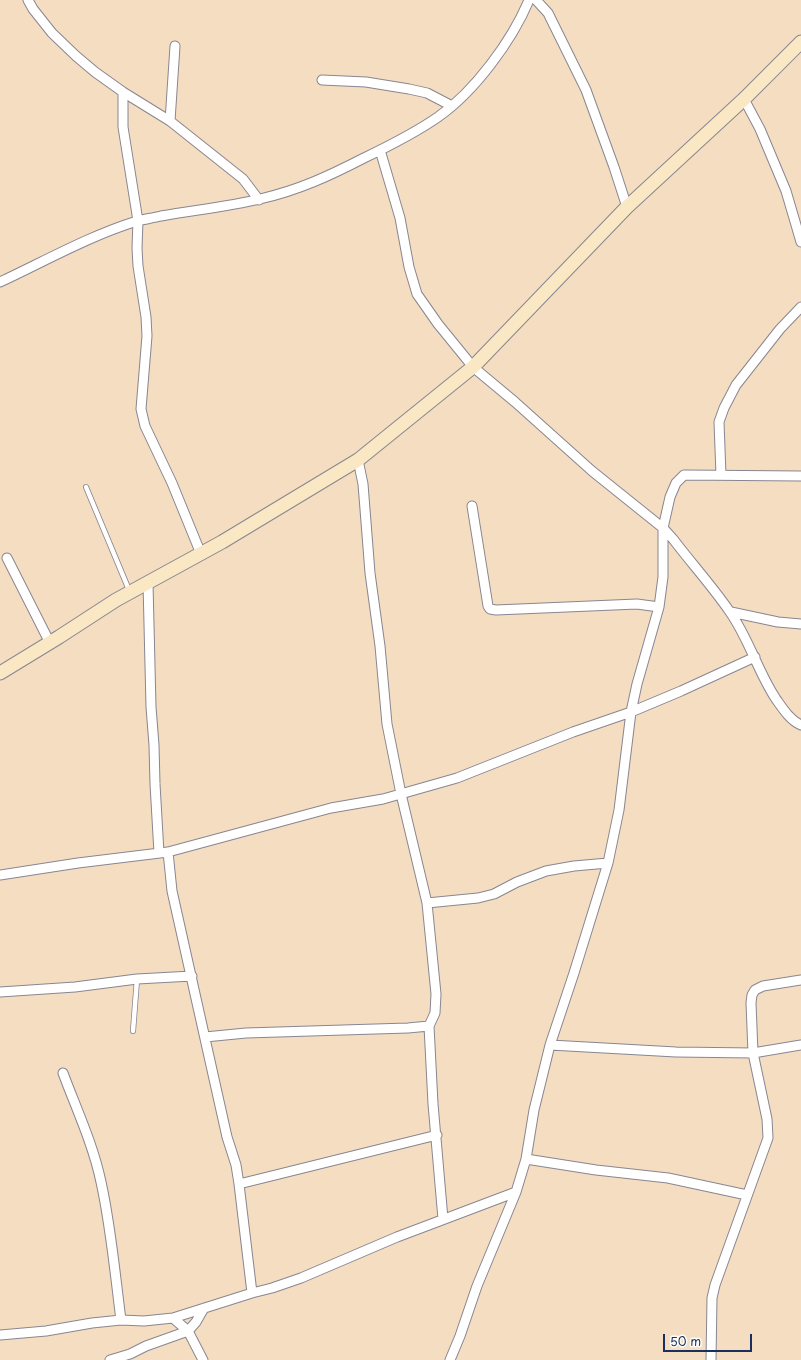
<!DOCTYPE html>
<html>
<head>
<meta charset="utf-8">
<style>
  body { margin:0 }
  #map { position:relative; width:801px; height:1360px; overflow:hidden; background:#f5ddc1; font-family:"Playpen Sans",sans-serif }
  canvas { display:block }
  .scale { position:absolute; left:663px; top:1334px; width:89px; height:18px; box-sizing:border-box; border:2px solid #1b2f5e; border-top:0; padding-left:5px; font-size:12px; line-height:14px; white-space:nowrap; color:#1b2f5e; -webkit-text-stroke:3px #fdfcf7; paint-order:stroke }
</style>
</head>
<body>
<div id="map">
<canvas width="801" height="1360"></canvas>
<div class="scale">50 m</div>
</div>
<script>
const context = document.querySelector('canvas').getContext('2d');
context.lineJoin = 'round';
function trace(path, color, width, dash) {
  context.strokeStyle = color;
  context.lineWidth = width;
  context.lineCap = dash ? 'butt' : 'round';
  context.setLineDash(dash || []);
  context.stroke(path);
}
const lane = new Path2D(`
  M86,487L129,590
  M133,1031L137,979`);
const street = new Path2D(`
  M28,0L33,9L52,33L76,56L95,72L123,92L170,121L243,179L259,200
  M536,0L548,13L586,90L614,167L627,207
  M322,80L366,82L409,89L427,93L452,106
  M123,92V127L138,221L137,248L138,266L146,317L147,336L141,409L145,426L172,483L201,554
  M744,99L760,129L786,191L801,242
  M170,121L175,46
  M380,150L400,218L409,267L417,294L438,324L473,367L515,402L592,471L663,528L673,539C692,564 713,587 730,612C749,639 758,672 776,699C783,709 790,720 801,725
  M0,282C45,261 89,236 137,221C145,219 153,218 161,216C194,210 227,207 260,199C299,190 329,176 364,158C389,146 415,133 438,117C474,92 512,41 529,0
  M721,475L719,422L724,408L736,385L780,329L801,307
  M472,506L488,606L490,609L496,610L637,604L659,607
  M7,558L50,643
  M148,583L151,707L154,745L155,784L159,853
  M731,612L778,622L801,624
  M168,852L172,891L227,1137L236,1165L239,1184L252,1293
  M0,875L78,863L168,852L331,808L383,799L457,778L573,732L631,712L681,691L755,657
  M427,903L478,898L494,894L517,882L546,871L574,866L608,863
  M0,992L75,987L137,979L192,976
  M429,1026L433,1104L443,1219
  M205,1037L246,1033L408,1028L429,1026L435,1013L436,994L427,903L401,794L387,724L380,646L370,573L363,484L358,460
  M550,1045L676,1052L753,1053L801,1045
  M63,1073C76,1108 93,1144 101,1182C111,1227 115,1274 121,1320
  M526,1159L596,1170L668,1178L747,1195
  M239,1184L437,1135
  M173,1318L188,1331L203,1360
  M0,1335L46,1331L92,1323L121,1320L144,1321L173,1318L252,1293L272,1288L301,1278L397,1237L516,1192
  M110,1360L130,1354L146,1346L188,1331L196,1322L204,1308
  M450,1360L460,1336L477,1286L516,1192L526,1159L534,1110L550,1045L574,973L608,863L619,810L631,712L637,684L659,607L663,577V528L670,497L676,483L684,475L801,476
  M711,1360L712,1298L715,1285L768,1138L767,1119L753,1053L751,1003L752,995L755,990L763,986L801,980`);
const secondary = new Path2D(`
  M0,673L59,637L116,600L222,542L358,460L473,367L627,207L744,99L801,42`);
trace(lane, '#888690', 6);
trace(street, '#888690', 11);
trace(secondary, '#888690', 15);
trace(lane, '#fff', 4.5);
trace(street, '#fff', 9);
trace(secondary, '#fae7c3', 13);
</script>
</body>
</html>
